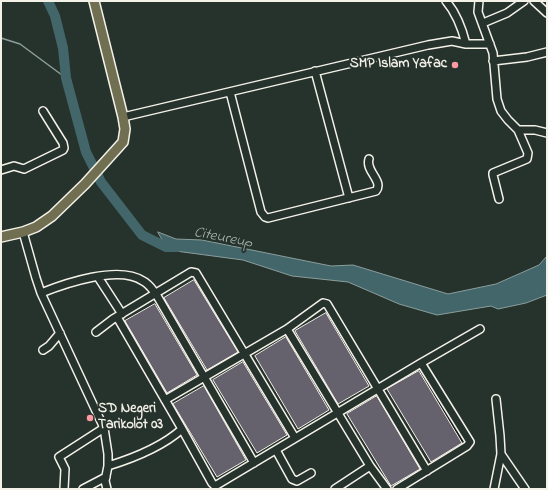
<!DOCTYPE html>
<html>
<head>
<meta charset="utf-8">
<style>
  body { margin:0 }
  #map { position:relative; width:548px; height:490px; overflow:hidden; background:#26332d; font-family:"Indie Flower",sans-serif }
  canvas { display:block }
  .frame { position:absolute; inset:0; border:2px solid #f4f1e8; pointer-events:none }
</style>
</head>
<body>
<div id="map">
<canvas width="548" height="490"></canvas>
<div class="frame"></div>
</div>
<script>
const context = document.querySelector('canvas').getContext('2d');
context.lineJoin = 'round';
function paint(path, color) {
  context.fillStyle = color;
  context.fill(path, 'evenodd');
}
function trace(path, color, width, dash) {
  context.strokeStyle = color;
  context.lineWidth = width;
  context.lineCap = dash ? 'butt' : 'round';
  context.setLineDash(dash || []);
  context.stroke(path);
}
function write(font, color, halo, rows, align = 'center') {
  context.font = font + ' "Indie Flower",sans-serif';
  context.lineWidth = 4;
  context.setLineDash([]);
  context.textBaseline = 'middle';
  context.strokeStyle = halo;
  context.fillStyle = color;
  for (const [text, x, y, turn = 0] of rows) {
    context.save();
    context.translate(x, y);
    context.rotate((+turn || 0) * Math.PI / 180);
    context.textAlign = isNaN(turn) ? turn : align;
    if (halo) context.strokeText(text, 0, 0);
    context.fillText(text, 0, 0);
    context.restore();
  }
}
const water = new Path2D(`
  M158,232L176,239L202,240L331,266L353,265L448,294L496,284L539,265L547,256V295L526,303L498,309L491,306L437,315L399,304L348,282L292,276L243,260L168,250Z`);
const shadow = new Path2D(`
  M197,278L240,348L237,351L165,298Z
  M158,302L200,372L167,392L129,319Z
  M329,311L371,382L339,403L296,332Z
  M289,335L332,407L298,427L256,356Z
  M247,360L289,431L257,451L215,380Z
  M422,369L464,440L461,442L391,387Z
  M207,384L248,456L217,476L177,401Z
  M380,394L422,465L419,468L349,414Z`);
const stream = new Path2D(`
  M1,38L20,44L66,78`);
const river = new Path2D(`
  M48,1L55,16L63,48L66,78L86,152L101,182L142,235L166,247H178`);
const building = new Path2D(`
  M194,280L238,352L207,370L164,298Z
  M155,304L197,375L167,393L125,321Z
  M326,313L369,386L338,404L295,331Z
  M286,337L329,410L298,429L255,356Z
  M243,362L287,435L257,453L213,380Z
  M419,371L462,443L431,462L387,389Z
  M204,386L246,460L217,477L173,404Z
  M377,396L420,469L391,486L347,414Z`);
const minor = new Path2D(`
  M446,1C457,14 462,28 466,44
  M479,1L478,12L493,53L497,99L501,111L508,120L518,130H535L547,133
  M534,1L547,13
  M483,23L507,13L524,1
  M493,61L527,57L547,52
  M315,71L349,198
  M230,92L261,212L265,217L268,218L376,191C384,181 365,171 369,159
  M123,117L428,45L452,41L466,44H490
  M1,170L14,166L24,169L63,150L64,148L63,143L43,111
  M499,199L493,175V173L527,159L528,153L518,130
  M23,232L36,278L41,293L104,428L108,454V466L105,481L107,489
  M98,277L122,314
  M41,293C66,283 119,265 143,281C149,284 152,289 156,294L254,463
  M117,317L182,429L212,483L215,486L421,363L470,442L467,446L397,489
  M287,329L323,303L327,304L427,471
  M96,332L113,319L191,272L196,273L295,438
  M43,350L49,346L60,333
  M421,363L480,329
  M165,400L287,329L370,466L387,489
  M276,450L292,479L297,481L311,473
  M501,454L525,489
  M108,466C134,458 162,447 182,429
  M64,489L65,469L59,457L104,428
  M83,489L106,477
  M335,489L370,466
  M494,489L501,454L500,436L496,399`);
const major = new Path2D(`
  M1,237L23,232L36,227L52,216L85,184L123,142L125,129L123,117L94,1`);
const markers = [
  [455,65,4,"#ff9aa2"],
  [90,418,4,"#ff9aa2"]
];
const poiNames = [
  ["SMP Islam Yafac",447,65],
  ["SD Negeri",98,410,"left"],
  ["Tarikolot 03",98,426,"left"]
];
const waterNames = [
  ["Citeureup",223,239,11]
];
paint(water, '#43666a');
trace(water, '#8a9e9c', 1);
paint(shadow, '#0007');
trace(stream, '#8a9e9c', 1.5);
trace(river, '#43666a', 10);
paint(building, '#66626d');
trace(building, '#f4f1e8', 1);
trace(minor, '#f4f1e8', 10);
trace(major, '#f4f1e8', 12);
trace(minor, '#26332d', 7);
trace(major, '#716f52', 9);
for (const [x, y, r, color] of markers) {
  const dot = new Path2D();
  dot.arc(x, y, r, 0, 2 * Math.PI);
  context.fillStyle = color;
  context.fill(dot);
  trace(dot, '#26332d', 1.5);
}
write('bold 14px', '#f4f1e8', '#26332d', poiNames, 'right');
write('italic 15px', '#adb9b6', '#26332d', waterNames);
</script>
</body>
</html>
